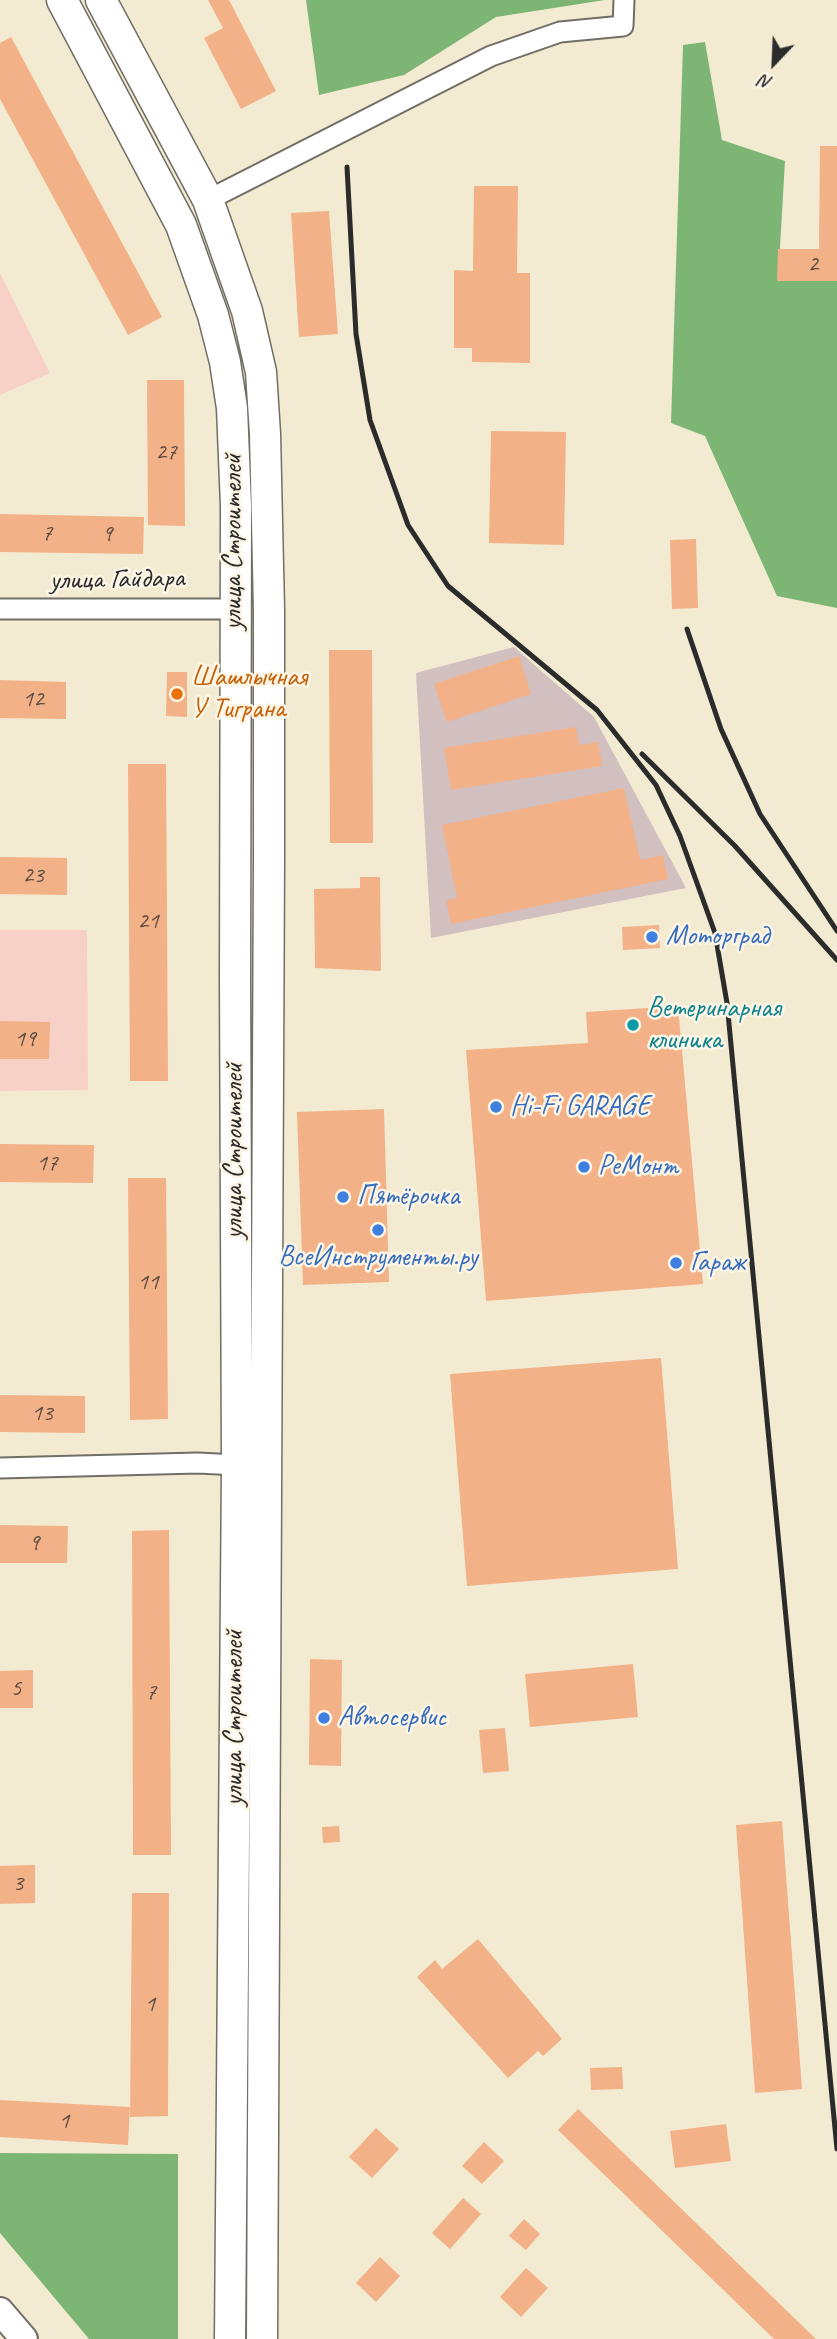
<!DOCTYPE html>
<html>
<head>
<meta charset="utf-8">
<style>
  body { margin:0 }
  #map { position:relative; width:837px; height:2339px; overflow:hidden; background:#f2ebd1; font-family:Caveat,sans-serif }
  canvas { display:block }
  .north { position:absolute; left:739px; top:28px; width:70px; height:70px; -webkit-text-stroke:5px #fcf5e5; paint-order:stroke; rotate:203deg; font-size:19px; font-weight:700; line-height:28px; text-align:center; color:#2b2b2b }
  .north::after { content:''; display:block; margin:auto; width:24px; height:32px; background:#2b2b2b; clip-path:polygon(50% 0,100% 100%,50% 72%,0 100%) }
</style>
</head>
<body>
<div id="map">
<canvas width="837" height="2339"></canvas>
<div class="north">N</div>
</div>
<script>
const context = document.querySelector('canvas').getContext('2d');
context.lineJoin = 'round';
function paint(path, color) {
  context.fillStyle = color;
  context.fill(path, 'evenodd');
}
function trace(path, color, width, dash) {
  context.strokeStyle = color;
  context.lineWidth = width;
  context.lineCap = dash ? 'butt' : 'round';
  context.setLineDash(dash || []);
  context.stroke(path);
}
function write(font, color, halo, rows, align = 'center') {
  context.font = font + ' Caveat,sans-serif';
  context.lineWidth = 5;
  context.setLineDash([]);
  context.textBaseline = 'middle';
  context.strokeStyle = halo;
  context.fillStyle = color;
  for (const [text, x, y, turn = 0] of rows) {
    context.save();
    context.translate(x, y);
    context.rotate((+turn || 0) * Math.PI / 180);
    context.textAlign = isNaN(turn) ? turn : align;
    if (halo) context.strokeText(text, 0, 0);
    context.fillText(text, 0, 0);
    context.restore();
  }
}
const built = new Path2D(`
  M0,273L50,373L0,395Z
  M0,930H87L88,1090L0,1091Z`);
const industrial = new Path2D(`
  M514,647L594,717L686,888L431,938L416,673Z`);
const forest = new Path2D(`
  M306,0H605L496,17L404,75L319,95Z
  M705,42L722,140L785,161L778,281H837V608L777,596L705,436L671,423L683,45Z
  M0,2153L178,2154V2339H89L0,2233Z`);
const building = new Path2D(`
  M208,0H229L276,91L241,109L204,38L223,28Z
  M11,37L162,317L128,335L0,99V43Z
  M820,146H837V281H777L778,249H819Z
  M474,186H518L517,273H530V363L472,362V348H454V270L473,271Z
  M329,211L338,334L299,337L291,213Z
  M147,380H184L185,526L148,525Z
  M491,431L566,432L564,545L489,543Z
  M0,514L144,517L143,554L0,552Z
  M696,539L698,608L672,609L670,540Z
  M329,650H372L373,843H330Z
  M519,656L531,694L447,722L434,684Z
  M167,672H187V717L166,716Z
  M0,680L66,682V719L0,718Z
  M576,727L579,745L598,742L602,766L451,790L444,748Z
  M128,764H166L168,1081H130Z
  M624,788L640,860L663,855L668,879L451,924L446,901L457,898L442,825Z
  M0,857L67,858V895L0,894Z
  M360,877H380L381,971L315,968L314,889L360,888Z
  M659,925L660,948L623,950L622,927Z
  M678,1006L703,1284L486,1301L466,1050L588,1043L586,1012Z
  M0,1021L50,1022L49,1059H0Z
  M384,1109L389,1282L303,1285L297,1112Z
  M0,1144L94,1145L93,1183L0,1182Z
  M128,1178H166L168,1419L130,1420Z
  M661,1358L678,1569L467,1586L450,1374Z
  M0,1395L85,1396V1433L0,1432Z
  M0,1525L68,1526L67,1563H0Z
  M169,1530L171,1855H133L132,1531Z
  M310,1659L342,1660L341,1766L309,1765Z
  M633,1664L638,1717L530,1727L525,1674Z
  M33,1670V1708H0V1671Z
  M505,1728L509,1771L483,1773L479,1730Z
  M782,1821L802,2089L755,2093L736,1825Z
  M339,1826L340,1842L323,1843L322,1827Z
  M35,1865V1903L0,1904V1866Z
  M132,1893H169L168,2116L130,2117Z
  M478,1939L562,2039L543,2056L538,2051L508,2078L417,1977L435,1960L442,1969Z
  M622,2067L623,2089L591,2090L590,2068Z
  M0,2100L130,2107L128,2145L0,2137Z
  M578,2109L695,2222L816,2339H774L558,2130Z
  M726,2124L731,2161L675,2168L670,2131Z
  M376,2128L399,2149L372,2178L349,2157Z
  M484,2142L504,2161L482,2184L462,2166Z
  M463,2198L481,2214L450,2249L432,2233Z
  M524,2219L540,2234L526,2250L509,2236Z
  M380,2257L400,2276L376,2302L356,2283Z
  M526,2268L548,2288L521,2317L500,2297Z`);
const street = new Path2D(`
  M208,200L491,56L560,32L623,26L624,0
  M0,609H235
  M0,1468L198,1463L237,1465`);
const secondary = new Path2D(`
  M0,2311L24,2339`);
const primary = new Path2D(`
  M62,0L181,225L213,315L225,362L232,408L236,506L235,980L237,1465L230,2339
  M101,0L208,200L247,311L261,372L265,434L269,610V860L262,2339`);
const rail = new Path2D(`
  M347,167L356,334L370,420L408,525L448,586L597,710L656,785L680,836L715,933L727,1003L837,2149
  M687,629L721,729L760,814L837,931
  M642,754L735,846L837,960`);
const markers = [
  [177,694,7,"#e8710a"],
  [652,937,7,"#3f7fe0"],
  [633,1025,7,"#0f9aa8"],
  [496,1107,7,"#3f7fe0"],
  [584,1167,7,"#3f7fe0"],
  [343,1197,7,"#3f7fe0"],
  [378,1230,7,"#3f7fe0"],
  [676,1263,7,"#3f7fe0"],
  [324,1718,7,"#3f7fe0"]
];
const numberNames = [
  ["2",813,265],
  ["27",166,453],
  ["7",47,534],
  ["9",107,535],
  ["12",33,700],
  ["23",33,876],
  ["21",148,922],
  ["19",25,1040],
  ["17",47,1164],
  ["11",148,1283],
  ["13",42,1414],
  ["9",34,1544],
  ["5",16,1689],
  ["7",151,1693],
  ["3",18,1884],
  ["1",150,2005],
  ["1",64,2122]
];
const streetNames = [
  ["улица Строителей",234,542,-90],
  ["улица Гайдара",117,580,-1],
  ["улица Строителей",235,1151,-90],
  ["улица Строителей",235,1718,-90]
];
const foodNames = [
  ["Шашлычная",191,678],
  ["У Тиграна",191,710]
];
const shopNames = [
  ["Моторград",666,937],
  ["Hi-Fi GARAGE",510,1107],
  ["РеМонт",598,1167],
  ["Пятёрочка",357,1197],
  ["ВсеИнструменты.ру",378,1258,"center"],
  ["Гараж",690,1263],
  ["Автосервис",338,1718]
];
const cultureNames = [
  ["Ветеринарная",647,1009],
  ["клиника",647,1041]
];
paint(built, '#f7d1c7');
paint(industrial, '#d2bfc0');
paint(forest, '#7db674');
paint(building, '#f3b188');
trace(street, '#716e65', 23);
trace(secondary, '#716e65', 30);
trace(primary, '#716e65', 33);
trace(street, '#fff', 19);
trace(secondary, '#fff', 26);
trace(primary, '#fff', 30);
trace(rail, '#2b2b2b', 5);
for (const [x, y, r, color] of markers) {
  const dot = new Path2D();
  dot.arc(x, y, r, 0, 2 * Math.PI);
  context.fillStyle = color;
  context.fill(dot);
  trace(dot, '#fcf5e5', 2.5);
}
write('24px', '#5d4c42', null, numberNames);
write('28px', '#2b2b2b', '#fcf5e5', streetNames);
write('28px', '#c56008', '#fcf5e5', foodNames, 'left');
write('28px', '#366cbe', '#fcf5e5', shopNames, 'left');
write('28px', '#0d838f', '#fcf5e5', cultureNames, 'left');
</script>
</body>
</html>
